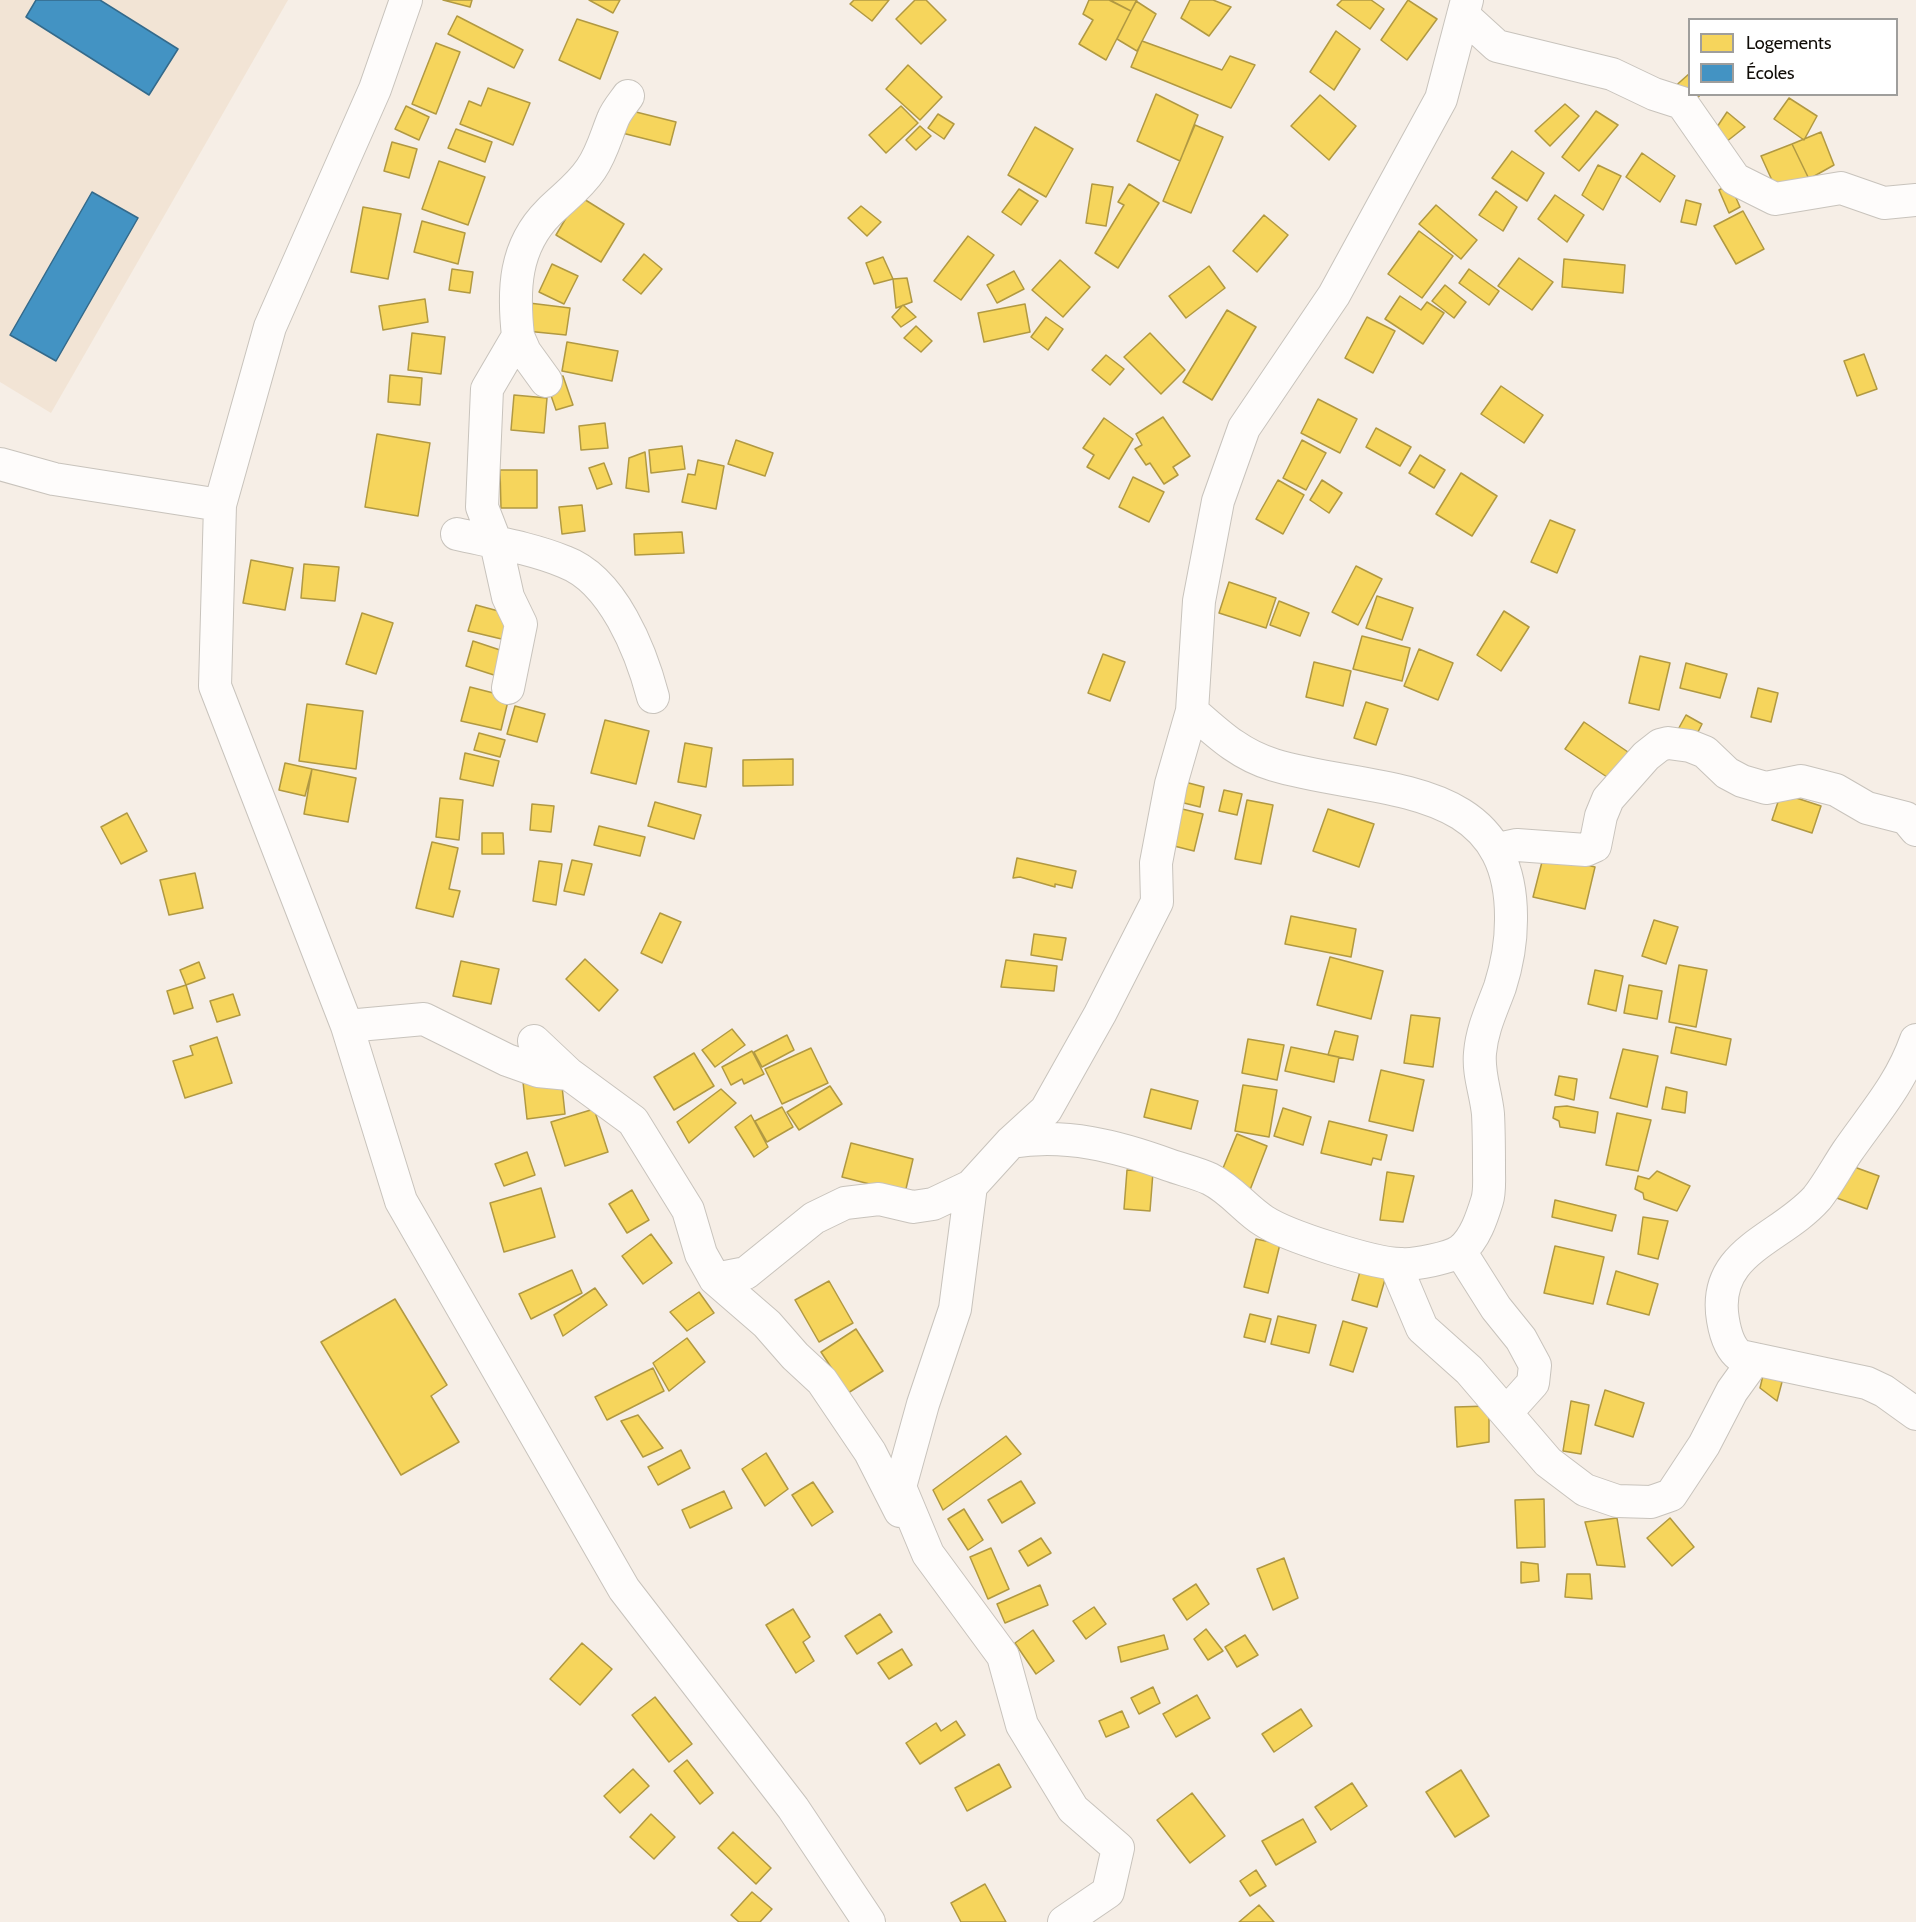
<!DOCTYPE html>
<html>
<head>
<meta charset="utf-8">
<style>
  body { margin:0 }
  #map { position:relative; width:1916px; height:1922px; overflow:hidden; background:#f6eee6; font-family:Cabin,sans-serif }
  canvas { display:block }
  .legend { position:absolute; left:1688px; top:18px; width:210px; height:78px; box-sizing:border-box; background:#fff; border:2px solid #9f9e9c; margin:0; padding:8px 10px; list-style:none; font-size:18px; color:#100c07 }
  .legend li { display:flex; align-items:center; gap:12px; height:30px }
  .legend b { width:30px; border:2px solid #9f9e9c }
</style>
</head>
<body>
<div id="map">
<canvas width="1916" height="1922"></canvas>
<ul class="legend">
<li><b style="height:16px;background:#f6d55c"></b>Logements</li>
<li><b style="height:16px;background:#4393c3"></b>Écoles</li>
</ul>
</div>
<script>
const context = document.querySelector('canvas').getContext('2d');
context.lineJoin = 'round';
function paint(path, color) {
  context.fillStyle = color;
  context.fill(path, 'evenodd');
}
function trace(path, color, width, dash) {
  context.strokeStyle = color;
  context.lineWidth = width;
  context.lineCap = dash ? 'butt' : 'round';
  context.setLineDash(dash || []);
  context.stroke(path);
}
const built = new Path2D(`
  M0,0H288L51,413L0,382Z`);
const homes = new Path2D(`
  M443,0H472L470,7Z
  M589,0H620L613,13Z
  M854,0H889L872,21L850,4Z
  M915,0H926L946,20L921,44L896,19Z
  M1089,0H1109L1131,11L1106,60L1079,44L1093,20L1083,14Z
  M1110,0H1137L1131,11Z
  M1190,0H1213L1231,7L1209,36L1181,18Z
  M1342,0H1371L1384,9L1370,29L1337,5Z
  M1408,0L1437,19L1407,60L1381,40Z
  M1136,1L1156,14L1137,51L1117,39Z
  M457,16L523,50L514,68L448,34Z
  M577,19L618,32L600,79L559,60Z
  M1336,31L1360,49L1334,90L1310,72Z
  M1142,41L1222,70L1230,56L1255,65L1231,108L1131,67Z
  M436,43L460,52L436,114L412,104Z
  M908,65L942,97L920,120L886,89Z
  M1690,73V94H1701L1691,105L1672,89Z
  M488,88L530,103L513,145L460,124L469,101L481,106Z
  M1156,94L1198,115L1180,161L1137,141Z
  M1320,95L1356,126L1329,160L1291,126Z
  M1789,98L1817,116L1804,140L1774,119Z
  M1565,104L1579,116L1550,146L1535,131Z
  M406,106L429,117L419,140L395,129Z
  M901,106L918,123L886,153L869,135Z
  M624,109L676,122L670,145L618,132Z
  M1596,111L1618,125L1579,171L1562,157Z
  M1727,112L1745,127L1726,142L1715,130Z
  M938,114L954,124L944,139L928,128Z
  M1195,125L1223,137L1191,213L1163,201Z
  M920,126L931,136L916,150L906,140Z
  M1035,127L1073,149L1046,197L1008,175Z
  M456,129L492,142L485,162L448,148Z
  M1821,132L1834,165L1809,179L1792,144Z
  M392,142L417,149L409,178L384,171Z
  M1792,144L1809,179L1776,189L1761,156Z
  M1512,151L1544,173L1527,201L1492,178Z
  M1642,153L1675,176L1660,202L1626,177Z
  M439,161L485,177L468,225L422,209Z
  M1598,165L1621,176L1603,210L1582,195Z
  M1092,184L1113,187L1106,226L1086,223Z
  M1129,184L1159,203L1118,268L1095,253L1124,205L1118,202Z
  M1730,184L1740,207L1729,213L1719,190Z
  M1019,189L1038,201L1021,225L1002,212Z
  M1496,191L1517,207L1503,231L1479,215Z
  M1555,195L1584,215L1567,242L1538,219Z
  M579,196L624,224L601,262L556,235Z
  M1686,200L1701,204L1696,225L1681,222Z
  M1436,205L1477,240L1461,259L1419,224Z
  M861,206L881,222L867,236L848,218Z
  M363,207L401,214L388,279L351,272Z
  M1743,211L1764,249L1736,264L1714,226Z
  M1264,215L1288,235L1257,272L1233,251Z
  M422,221L465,233L458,264L414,252Z
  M1419,231L1453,256L1422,298L1388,274Z
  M968,236L994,255L961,300L934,281Z
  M644,254L662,269L641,294L623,280Z
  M883,257L893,279L874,284L866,263Z
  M1519,258L1553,282L1532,310L1498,286Z
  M1564,259L1625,265L1623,293L1562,287Z
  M1060,260L1090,287L1063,317L1032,290Z
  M552,264L578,276L564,304L539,292Z
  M1209,266L1225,288L1186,318L1169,296Z
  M452,269L473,272L470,293L449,290Z
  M1469,269L1499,291L1489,305L1459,283Z
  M1014,271L1024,289L997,303L987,285Z
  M907,278L912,302L896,308L893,279Z
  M1445,285L1466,302L1454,318L1432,301Z
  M1400,296L1421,310L1427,302L1444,313L1423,344L1385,319Z
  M425,299L428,322L383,330L379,306Z
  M529,303L570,308L566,335L526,331Z
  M1025,304L1030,332L984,342L978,313Z
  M903,305L916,317L901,327L892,317Z
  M1227,310L1256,327L1212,400L1183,382Z
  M1046,317L1063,329L1048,350L1031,337Z
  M1367,317L1395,331L1373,373L1345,358Z
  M916,326L932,341L921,352L904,338Z
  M412,333L445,337L441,374L408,370Z
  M1150,333L1185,370L1161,394L1124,357Z
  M567,342L618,351L612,381L562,371Z
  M1864,354L1877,389L1857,396L1844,361Z
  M1106,355L1124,369L1110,385L1092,370Z
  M390,375L422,378L420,405L388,402Z
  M563,376L573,405L556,410L546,381Z
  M1501,386L1543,415L1524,443L1481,414Z
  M514,395L547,398L544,433L511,430Z
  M1318,399L1357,419L1340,453L1301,433Z
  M1163,417L1190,456L1173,467L1178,475L1164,484L1150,463L1146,465L1135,449L1142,445L1136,434Z
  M1104,418L1133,439L1109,479L1087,467L1094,455L1083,448Z
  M605,423L608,448L581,450L579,426Z
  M1376,428L1411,447L1400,466L1366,447Z
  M377,434L430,443L418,516L365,507Z
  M736,440L773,453L765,476L728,464Z
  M1302,440L1326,453L1306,490L1283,478Z
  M682,446L685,469L651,473L649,450Z
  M645,452L649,492L626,488L629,458Z
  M1420,455L1445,470L1434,488L1409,473Z
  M698,460L724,466L716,509L682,502L688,474L695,475Z
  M604,463L612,484L597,489L589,468Z
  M500,470H537V508H501Z
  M1461,473L1497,496L1472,536L1436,514Z
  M1133,477L1164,492L1149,522L1119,507Z
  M1278,480L1304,495L1283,534L1256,519Z
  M1322,480L1342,493L1329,513L1310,500Z
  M582,505L585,531L562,534L559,507Z
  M1550,520L1575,530L1557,573L1531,562Z
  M682,532L684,553L635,555L634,534Z
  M251,560L293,568L285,610L243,603Z
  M304,564L339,567L335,601L301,598Z
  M1356,566L1382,579L1358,625L1332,612Z
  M1229,582L1276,598L1266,628L1219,613Z
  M1377,596L1413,608L1402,640L1366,628Z
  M1279,601L1309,613L1300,636L1270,625Z
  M476,605L517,616L510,641L468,631Z
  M1504,611L1529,627L1501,671L1477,655Z
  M362,613L393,623L376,674L346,664Z
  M1362,636L1410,648L1402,681L1353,669Z
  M473,641L506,652L497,676L466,666Z
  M1419,649L1453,663L1438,700L1404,686Z
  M1103,654L1125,662L1110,701L1088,693Z
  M1640,656L1670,663L1659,710L1629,703Z
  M1314,662L1351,671L1343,706L1306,697Z
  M1686,663L1727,674L1720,698L1680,688Z
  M470,687L509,697L501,730L461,721Z
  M1758,688L1778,693L1771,722L1751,717Z
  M1366,702L1388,709L1376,745L1354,738Z
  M307,704L363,711L356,769L299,761Z
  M515,706L545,714L537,742L507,734Z
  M1686,715L1702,724L1692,744L1675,735Z
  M605,720L649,731L636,784L591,773Z
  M1584,722L1628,752L1610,779L1565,749Z
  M479,733L505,740L500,757L474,750Z
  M685,743L712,748L706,787L678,782Z
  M465,753L499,761L493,786L460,779Z
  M793,759V785L743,786V760Z
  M285,763L312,769L305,796L279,790Z
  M312,769L356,778L348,822L304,814Z
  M1181,781L1204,787L1200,807L1176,801Z
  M1224,790L1242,794L1237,815L1219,811Z
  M1781,793L1821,806L1812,833L1772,820Z
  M440,798L463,800L459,840L436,837Z
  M1247,800L1273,805L1261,864L1235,859Z
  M655,802L701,815L694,839L648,826Z
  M532,804L554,806L551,832L530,830Z
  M1178,808L1203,814L1194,851L1170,845Z
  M1328,809L1374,824L1359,867L1313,851Z
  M127,813L147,851L121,864L101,827Z
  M599,826L645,837L640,856L594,845Z
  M482,833H503L504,854H482Z
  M432,842L458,848L449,889L460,891L453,917L416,908Z
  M1544,854L1595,867L1585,909L1533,897Z
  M1017,858L1076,871L1072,888L1055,884V887L1020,877L1013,878Z
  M572,860L592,864L584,895L564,891Z
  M539,861L562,864L556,905L533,901Z
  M195,873L203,908L169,915L160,880Z
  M660,913L681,922L662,963L641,953Z
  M1291,916L1356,929L1351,957L1285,944Z
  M1654,920L1678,927L1666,964L1642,956Z
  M1034,934L1066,938L1062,960L1031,955Z
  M1330,957L1383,971L1371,1019L1317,1005Z
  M585,959L618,990L599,1011L566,979Z
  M1006,960L1057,966L1054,991L1001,987Z
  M461,961L499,969L491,1004L453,996Z
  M199,962L205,978L186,985L180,970Z
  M1679,965L1707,970L1696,1027L1669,1022Z
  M1595,970L1623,976L1616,1011L1588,1004Z
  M186,985L193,1008L174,1014L167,991Z
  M1629,985L1662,991L1657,1019L1624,1013Z
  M233,994L240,1015L217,1022L210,1001Z
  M1411,1015L1440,1018L1433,1067L1404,1063Z
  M1676,1027L1731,1039L1726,1065L1671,1053Z
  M732,1029L745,1045L715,1067L702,1050Z
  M1335,1031L1358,1036L1353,1060L1328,1055Z
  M787,1035L794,1050L762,1067L754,1052Z
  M217,1037L232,1083L185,1098L173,1061L193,1055L190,1046Z
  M1248,1039L1284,1045L1277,1080L1242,1073Z
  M1291,1047L1339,1057L1334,1082L1285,1071Z
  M811,1048L828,1083L782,1104L765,1069Z
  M1623,1049L1658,1056L1647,1107L1610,1098Z
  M752,1051L764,1074L744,1084L742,1079L731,1085L722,1067Z
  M694,1053L714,1086L674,1110L654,1077Z
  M1381,1070L1424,1080L1413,1131L1369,1121Z
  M1559,1076L1577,1079L1574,1100L1555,1095Z
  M561,1077L565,1114L527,1119L523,1082Z
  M1243,1085L1277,1090L1269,1137L1235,1131Z
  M830,1086L842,1104L799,1130L787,1112Z
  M1666,1087L1687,1092L1685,1113L1662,1109Z
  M721,1089L736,1103L689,1143L677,1122Z
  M1151,1089L1198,1101L1191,1129L1144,1117Z
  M1567,1106L1598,1112L1595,1133L1560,1127L1559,1121L1553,1118L1555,1107Z
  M782,1107L793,1127L767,1142L755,1121Z
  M1283,1108L1311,1117L1303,1145L1274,1136Z
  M594,1109L608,1152L565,1166L551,1122Z
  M1617,1113L1651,1120L1638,1171L1606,1165Z
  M751,1115L768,1147L754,1157L735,1127Z
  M1329,1121L1387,1135L1381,1160L1373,1158L1371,1165L1321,1153Z
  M1237,1134L1267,1146L1250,1190L1219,1178Z
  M851,1143L913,1159L905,1193L842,1177Z
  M527,1152L535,1175L504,1186L495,1164Z
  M1846,1164L1879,1176L1867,1209L1834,1197Z
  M1127,1170L1153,1172L1150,1211L1124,1209Z
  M1657,1171L1690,1186L1677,1211L1644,1199L1643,1193L1635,1189L1638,1176L1649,1179Z
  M1387,1172L1414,1176L1403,1222L1380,1220Z
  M541,1188L555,1237L504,1252L490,1203Z
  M632,1190L649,1220L627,1233L609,1204Z
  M1555,1200L1616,1215L1612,1231L1552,1217Z
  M1643,1217L1668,1221L1658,1259L1638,1254Z
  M651,1234L672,1263L643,1284L622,1256Z
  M1256,1239L1280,1244L1268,1293L1244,1287Z
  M1555,1246L1604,1257L1593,1304L1544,1293Z
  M1363,1261L1388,1269L1377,1307L1352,1300Z
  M572,1270L582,1293L531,1319L519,1294Z
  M1616,1271L1658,1284L1649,1315L1607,1304Z
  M829,1281L853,1323L819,1342L795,1300Z
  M595,1288L607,1305L563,1336L554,1315Z
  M699,1292L714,1313L687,1331L670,1312Z
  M395,1299L447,1385L431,1396L459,1442L401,1475L321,1342Z
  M1250,1314L1271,1319L1265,1342L1244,1337Z
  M1278,1316L1316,1325L1309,1353L1271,1344Z
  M1343,1321L1367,1328L1353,1372L1330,1365Z
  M856,1329L883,1371L848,1393L821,1352Z
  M687,1338L705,1362L669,1391L653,1363Z
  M653,1368L664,1391L607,1420L595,1397Z
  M1764,1371L1782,1382L1777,1401L1760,1388Z
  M1605,1390L1644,1403L1633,1437L1595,1425Z
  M1571,1401L1589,1405L1581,1454L1563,1451Z
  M1489,1406V1442L1457,1447L1455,1407Z
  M638,1415L663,1448L643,1457L621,1421Z
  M1006,1436L1021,1454L943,1510L933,1490Z
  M681,1450L690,1468L658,1485L648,1467Z
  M766,1453L788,1489L765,1506L742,1469Z
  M1021,1481L1035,1503L1002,1523L988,1500Z
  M813,1482L833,1512L812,1526L792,1495Z
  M724,1491L732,1508L690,1528L682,1510Z
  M1544,1499L1545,1547L1517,1548L1515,1500Z
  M964,1509L983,1540L968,1550L948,1519Z
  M1617,1518L1625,1567L1597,1565L1585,1522Z
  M1670,1518L1694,1547L1672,1566L1647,1538Z
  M1041,1538L1051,1553L1028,1566L1019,1551Z
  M991,1548L1009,1589L988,1599L970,1557Z
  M1284,1558L1298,1598L1273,1610L1257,1569Z
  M1521,1562L1538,1564L1539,1581L1521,1583Z
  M1567,1574H1590L1592,1599L1565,1597Z
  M1196,1584L1209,1604L1187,1620L1173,1599Z
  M1040,1585L1048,1605L1005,1623L997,1604Z
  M1094,1607L1106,1624L1086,1639L1073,1621Z
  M793,1609L810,1637L803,1642L814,1661L796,1673L766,1625Z
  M880,1614L892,1632L857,1654L845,1636Z
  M1206,1629L1223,1651L1208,1660L1194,1639Z
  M1033,1630L1054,1661L1036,1674L1015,1643Z
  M1164,1635L1168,1649L1121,1662L1118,1647Z
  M1245,1635L1258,1655L1237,1667L1225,1647Z
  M582,1643L612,1669L580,1705L550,1679Z
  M902,1649L912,1665L889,1679L878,1663Z
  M1153,1687L1160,1703L1139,1714L1131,1698Z
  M1197,1695L1210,1718L1176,1737L1163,1714Z
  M655,1697L692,1744L669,1762L632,1715Z
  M1301,1709L1312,1726L1274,1752L1262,1734Z
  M1122,1711L1129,1727L1106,1737L1099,1721Z
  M956,1721L965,1735L920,1764L906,1743L936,1723L941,1731Z
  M687,1760L713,1793L700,1804L674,1771Z
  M999,1764L1011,1787L967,1811L955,1788Z
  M633,1769L649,1786L620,1813L604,1796Z
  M1461,1770L1489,1816L1455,1837L1426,1792Z
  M1352,1783L1367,1806L1331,1830L1315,1807Z
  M1192,1793L1225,1836L1190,1863L1157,1820Z
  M651,1814L675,1837L654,1859L630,1837Z
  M1303,1819L1316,1842L1276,1865L1262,1841Z
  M733,1832L771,1868L756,1884L718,1848Z
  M1256,1870L1266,1886L1250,1896L1240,1881Z
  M985,1884L1006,1922H961L951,1903Z
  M752,1892L772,1909L760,1922H739L731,1915Z
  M1259,1905L1274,1922H1239Z`);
const schools = new Path2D(`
  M36,0H100L178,49L149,95L26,17Z
  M92,192L138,218L56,361L10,335Z`);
const minor = new Path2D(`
  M406,0L375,89L270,327L220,505L215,686L347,1026L401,1201L624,1589L793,1808L869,1922
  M1463,15L1497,46L1612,74L1654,94L1682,103L1735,179L1775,199L1841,188L1884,203L1916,200
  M518,336C513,290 514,247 549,212C564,197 579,187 591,169C602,153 606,136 613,119C616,111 623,103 628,96
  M0,464L54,479L220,505
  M457,534C493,542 531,548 565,562C613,580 641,651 653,697
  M508,688L521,624L508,597L496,543L482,507L487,389L518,336L525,352L546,381
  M1498,849L1517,845L1586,850L1595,846L1601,816L1608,799L1646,756L1660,745L1668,743L1690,746L1705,752L1727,773L1742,781L1766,788L1801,781L1836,790L1867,808L1906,818L1916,830
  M347,1026L424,1019L507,1060L538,1071L569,1074
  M1916,1040C1900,1085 1874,1113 1847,1152C1837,1167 1828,1184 1817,1198C1780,1240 1711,1251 1723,1320C1725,1332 1729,1348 1740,1356L1867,1383L1884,1391L1916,1414
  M534,1041L569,1074L633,1121L688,1210L701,1254L715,1279L767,1324L795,1356L822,1381L870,1452L900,1511
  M1011,1142C1066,1133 1117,1146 1169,1165C1183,1170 1197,1173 1210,1179C1232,1190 1245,1209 1264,1221C1287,1236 1374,1264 1401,1264C1414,1265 1451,1258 1461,1250C1475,1239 1482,1217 1487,1201C1490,1192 1489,1180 1489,1170C1489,1152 1489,1133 1488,1114C1486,1093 1478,1074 1480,1053C1482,1029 1492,1009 1500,987C1507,965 1511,943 1511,920C1513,776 1374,795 1274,765C1240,755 1218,734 1192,711
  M1460,1251L1496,1308L1521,1339L1535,1365L1533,1383L1506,1413
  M1395,1264L1422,1328L1469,1370L1548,1462L1585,1490L1617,1501L1651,1502L1671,1495L1704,1445L1732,1391L1755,1359
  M715,1279L746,1273L814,1218L845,1203L879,1199L913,1207L933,1204L971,1186
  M1064,1922L1108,1892L1118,1848L1073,1809L1022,1725L1003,1656L928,1554L900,1487L923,1404L955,1309L971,1186L1011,1142L1046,1110L1100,1014L1157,902L1156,863L1171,784L1192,711L1199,601L1218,501L1244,428L1334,295L1441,99L1467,0`);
paint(built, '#f2e4d5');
paint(homes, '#f6d55c');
trace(homes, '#b19942', 1.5);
paint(schools, '#4393c3');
trace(schools, '#346a8b', 1.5);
trace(minor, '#c8c3bc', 34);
trace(minor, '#fefcfb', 32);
</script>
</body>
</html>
